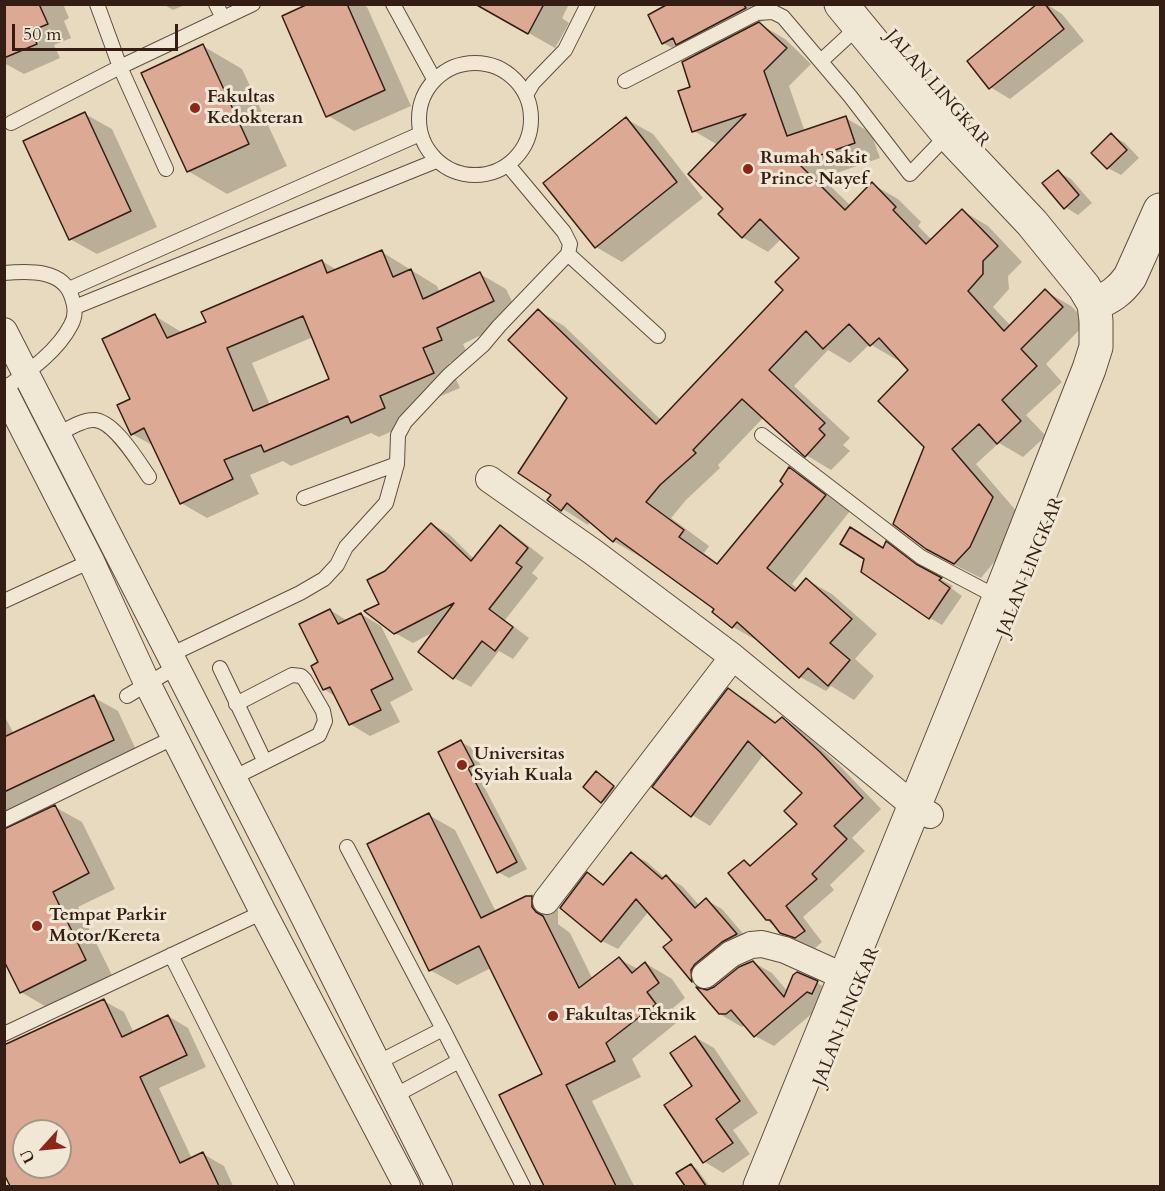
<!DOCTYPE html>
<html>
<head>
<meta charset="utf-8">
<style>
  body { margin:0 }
  #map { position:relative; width:1165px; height:1191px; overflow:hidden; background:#e8dabf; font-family:Cardo,serif }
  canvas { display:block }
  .frame { position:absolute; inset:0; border:6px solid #341e13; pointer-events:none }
  .north { position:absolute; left:12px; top:1119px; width:60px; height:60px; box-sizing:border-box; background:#f0e7d5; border:2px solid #a59787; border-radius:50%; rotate:243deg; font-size:16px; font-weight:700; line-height:24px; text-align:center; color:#341e13 }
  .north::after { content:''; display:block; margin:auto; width:21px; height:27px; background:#8f2418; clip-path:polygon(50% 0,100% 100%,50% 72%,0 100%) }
  .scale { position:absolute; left:12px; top:24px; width:166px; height:27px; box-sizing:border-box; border:3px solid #341e13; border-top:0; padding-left:8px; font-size:18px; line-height:21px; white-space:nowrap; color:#341e13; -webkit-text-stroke:4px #f0e7d5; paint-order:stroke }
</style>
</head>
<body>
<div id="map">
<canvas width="1165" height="1191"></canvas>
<div class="frame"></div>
<div class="north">U</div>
<div class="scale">50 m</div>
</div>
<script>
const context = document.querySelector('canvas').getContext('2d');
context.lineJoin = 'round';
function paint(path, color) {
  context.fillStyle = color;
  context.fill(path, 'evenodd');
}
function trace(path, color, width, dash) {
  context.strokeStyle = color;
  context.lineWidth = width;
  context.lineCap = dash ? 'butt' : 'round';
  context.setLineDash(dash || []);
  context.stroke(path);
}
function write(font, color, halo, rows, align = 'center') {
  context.font = font + ' Cardo,serif';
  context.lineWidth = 6;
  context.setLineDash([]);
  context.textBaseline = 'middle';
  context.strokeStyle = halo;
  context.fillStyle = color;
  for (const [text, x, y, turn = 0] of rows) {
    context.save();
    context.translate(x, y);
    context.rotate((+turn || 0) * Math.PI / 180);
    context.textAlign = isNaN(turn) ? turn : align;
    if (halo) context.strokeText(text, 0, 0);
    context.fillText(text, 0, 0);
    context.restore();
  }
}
const shadow = new Path2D(`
  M4,4H63L69,18L64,21L71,38L54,45L60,58L24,74L4,63Z
  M163,4H187L173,10Z
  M312,4H362L367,7L411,106L354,131L327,115Z
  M478,4H569L562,18L569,23L555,48Z
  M671,4H767L771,13L762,17L765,20L758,23L785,39L811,64L789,86L805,132L846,118L871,133L880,158L822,178L851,206L872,184L898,199L921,222L918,226L932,240L963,211L988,226L1022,262L1008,276L1009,289L993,307L1011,326L1045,291L1071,306L1087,322L1046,364L1062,382L1026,415L1046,436L1023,457L999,443L976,464L1018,513L995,561L981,578L953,564L910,370L899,358L897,360L870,344L850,363L828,350L794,386L850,438L843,445L850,451L831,470L806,455L764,417L718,465L720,468L686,500L671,518L709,546L704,553L719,564L785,483L790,469L815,484L850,511L792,584L798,589L807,580L832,594L877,634L855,659L874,676L854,700L831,686L826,691L800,677L760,640L758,641L733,627L717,609L641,554L639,556L613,541L590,521L588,525L549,500L553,494L569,398L539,311L564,326L661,420L785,290L801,258L782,238L768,252L742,237L725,209L718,145L694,131L692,88L697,55L689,51L683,54L663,43Z
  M1040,4H1046L1062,14L1084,41L1010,99L990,87Z
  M203,46L242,69L287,166L227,194L188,171Z
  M85,114L112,129L157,227L97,254L70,239Z
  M626,119L653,134L703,198L622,262L596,247Z
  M1111,135L1125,143L1139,158L1121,175L1108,168Z
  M1058,172L1071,179L1092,203L1078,215L1065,207Z
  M382,252L437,286L440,293L480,274L506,289L519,316L463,344L468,355L449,363L460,388L405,411L410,423L379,437L371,433L291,466L283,461L250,475L259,494L207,518L181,503L154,446L132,434V399L155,316L183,333L208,323L322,261L337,270ZM313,337L331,380L270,405L252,363Z
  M432,524L449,534L474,559L500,527L517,537L544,558L532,573L538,578L505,620L529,638L513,659L499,651L471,687L454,678L435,631L413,643L395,633L381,604L386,572Z
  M886,543L926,571L953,586L951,588L962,596L942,625L930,618L866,558L884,549Z
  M330,610L348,621L361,614L381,626L413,690L390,702L400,722L370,736L350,724L336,697L324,689L320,663Z
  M729,690L747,700L777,723L782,718L800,729L839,765L881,809L852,838L865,851L830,885L834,890L803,917L822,942L815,948L801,943L770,923L730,873L744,861L752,866L799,824L804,793L764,754L710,826L692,815Z
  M93,697L118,711L138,754L4,816V715L14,734Z
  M461,742L472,748L484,772L478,775L527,869L509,878L498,872L440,753Z
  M602,777L619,790L608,805L585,787Z
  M55,807L82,822L115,889L78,907L112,975L48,1008L21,992Z
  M429,815L455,830L496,912L532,894L558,909V924L570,933L593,980L619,959L638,969L645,963L672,979L685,998L673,1008L681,1019L632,1059L641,1077L592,1101L634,1186H545L501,1096L544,1075L491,968L457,985L430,970Z
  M632,854L647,862L665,878L666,877L682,886L700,906L706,900L722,909L751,943L706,979L707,988L693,981L665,947L674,940L649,911L618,949L602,941L562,907L587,874L605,885Z
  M753,962L772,973L788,992L817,983L836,993L774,1046L755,1036L746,1024L742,1027L723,1016L701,990L712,993Z
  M104,1001L124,1012L134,1033L168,1016L188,1028L206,1067L159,1088L192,1159L203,1154L224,1166L233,1186H12L8,1178L4,1180V1047ZM24,1131H60V1167H24Z
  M695,1037L714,1048L758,1113L733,1130L750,1154L723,1173L705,1162L666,1105L694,1086Z
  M691,1165L697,1169L709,1186H687L678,1173Z`);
const building = new Path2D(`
  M4,4H39L48,24L31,31L37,44L4,58Z
  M308,4H347L385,90L326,117L282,16Z
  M475,4H544L528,34Z
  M668,4H743L746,8L676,45L673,38L662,44L648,15Z
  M1037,4H1045L1064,29L989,89L967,61Z
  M759,22L787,48L764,71L787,136L846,116L855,143L798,163L845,210L872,182L896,207L893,210L926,244L962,209L998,246L983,261V274L968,291L1004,331L1045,289L1063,307L1021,349L1037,366L1002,400L1021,421L997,444L979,424L952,449L993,497L970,547L954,564L926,549L893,524L924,447L878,401L908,370L879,338L870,346L849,324L823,349L806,331L769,370L825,423L819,429L825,435L805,457L742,399L693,450L696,453L660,485L646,502L684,530L679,537L717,564L783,484L780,481L789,467L826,495L767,568L795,591L806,578L852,619L830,643L850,660L828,686L808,668L799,678L737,622L732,628L712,612L714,609L616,538L613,542L567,503L561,511L547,500L551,495L518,473L567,398L508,340L538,309L656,424L783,290L775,282L799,258L760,219L742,238L718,214L723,209L688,174L746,114L692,132L678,91L690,87L682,62Z
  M203,44L249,144L187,172L141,73Z
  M85,112L131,211L69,240L23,141Z
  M626,117L677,182L595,248L543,183Z
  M1111,133L1127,150L1107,169L1091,153Z
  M1058,170L1079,195L1064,209L1042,183Z
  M382,250L393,277L411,269L423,299L480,272L494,301L437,328L442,340L423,348L434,373L380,396L385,408L351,423L348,416L264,452L261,445L224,460L233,479L180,504L144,428L131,435L117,405L130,399L102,339L155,314L167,338L206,322L201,312L322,260L327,273ZM303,316L329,379L253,411L227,348Z
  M431,523L471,561L500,525L528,548L516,563L522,567L489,609L513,627L495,651L482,641L453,679L418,652L454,603L394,634L364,611L379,604L367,580L385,571Z
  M850,527L883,548L886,541L916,564L942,578L939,580L950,588L929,619L861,572L864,559L840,544Z
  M330,609L338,624L361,613L393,679L371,690L381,710L349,725L330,687L323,690L311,666L318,662L299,624Z
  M728,688L775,723L782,717L820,752L863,798L834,826L847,839L812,874L817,879L786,906L805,931L795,938L780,933L770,920H766L728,873L744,860L750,866L797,824L784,811L802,793L748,741L691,817L652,787Z
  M94,695L114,740L4,792V737Z
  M461,740L474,765L468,768L517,862L497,873L438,752Z
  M596,771L614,786L601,803L583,787Z
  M55,805L89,873L53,892L86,960L20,993L4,961V829Z
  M429,813L481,918L526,896H532V907L536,912L543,916L579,988L619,957L632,973L645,962L659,983L647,992L656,1004L606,1043L615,1061L566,1085L616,1186H544L499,1095L542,1074L479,946L429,971L367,844Z
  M631,852L662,879L666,875L695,908L706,898L737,934L722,942L695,964L691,970L692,982L663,947L672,940L636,899L601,942L560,908L587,872L603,885Z
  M753,961L784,997L793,975L797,972L818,981L812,994L807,992L754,1037L731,1010L726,1014H719L696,987L707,990L714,987L739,967Z
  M104,999L122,1037L168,1015L187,1055L140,1077L180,1163L203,1152L219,1186H10L4,1174V1045ZM24,1131H60V1167H24Z
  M695,1036L740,1101L716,1119L733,1143L703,1163L664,1105L692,1086L670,1053Z
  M691,1164L706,1186H685L676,1173Z`);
const service = new Path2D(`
  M97,4L120,67L166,169
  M216,4L223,18
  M393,4L434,79
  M821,61L859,26
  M419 119a56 56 0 1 1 112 0a56 56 0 1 1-112 0Z
  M625,81L757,13L773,12L783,17L850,96L910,174L963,119
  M526,95L533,83L565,50L588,4
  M11,123L120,67L253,4
  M568,254L658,336
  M4,273C29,271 64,269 72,298C75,306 76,316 71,325C57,352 29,371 4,389
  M69,289L420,134
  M75,307L436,161
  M58,434C68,429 82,420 93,420C113,419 138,461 149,477
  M762,435L921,557L999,598
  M304,498L397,464
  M4,601L91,561
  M170,655L300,593L324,579L337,565L346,547L386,503L397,464L398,435L405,422L449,375L483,345L499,326L568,254L570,244L564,232L508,165
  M220,668L265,762
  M127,696L176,667
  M233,778L319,735L325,721L323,711L305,680L301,676L292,675L236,704
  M4,820L175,737
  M347,847L443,1029L523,1186
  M171,955L287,1186
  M4,1034L263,912
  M377,1063L443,1029
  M394,1096L459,1061`);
const minor = new Path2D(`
  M4,331L294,897L439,1186
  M4,391L91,561L147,683L263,912L407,1186
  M489,479L593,552L733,657L914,806L930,815
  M546,901L733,657
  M705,975L731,954L751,945L762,944L785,950L845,977`);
const tertiary = new Path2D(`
  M1094,304C1110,298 1120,291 1130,277L1160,210
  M760,1186L999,598L1089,369L1096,347V321L1094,304L1084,287L1032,223L948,134L841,4`);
const markers = [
  [195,108,6,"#8f2418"],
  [748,169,6,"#8f2418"],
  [462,765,6,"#8f2418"],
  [37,926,6,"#8f2418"],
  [553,1016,6,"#8f2418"]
];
const streetNames = [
  ["JALAN LINGKAR",937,89,49],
  ["JALAN LINGKAR",1031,567,-68],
  ["JALAN LINGKAR",847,1017,-68]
];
const poiNames = [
  ["Fakultas",207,98],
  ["Kedokteran",207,119],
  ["Rumah Sakit",760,159],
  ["Prince Nayef",760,180],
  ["Universitas",474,755],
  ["Syiah Kuala",474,776],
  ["Tempat Parkir",49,916],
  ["Motor/Kereta",49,937],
  ["Fakultas Teknik",565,1016]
];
paint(shadow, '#0003');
paint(building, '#dca994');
trace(building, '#341e13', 1.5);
trace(service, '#614d3e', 16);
trace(minor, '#614d3e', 28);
trace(tertiary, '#614d3e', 35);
trace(service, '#f0e7d5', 14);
trace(minor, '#f0e7d5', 26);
trace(tertiary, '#f0e7d5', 33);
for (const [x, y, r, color] of markers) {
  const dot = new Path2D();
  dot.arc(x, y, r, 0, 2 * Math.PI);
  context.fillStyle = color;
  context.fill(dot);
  trace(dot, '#f0e7d5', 2);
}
write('18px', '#341e13', '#f0e7d5', streetNames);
write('bold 18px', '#341e13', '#f0e7d5', poiNames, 'left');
</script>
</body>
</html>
